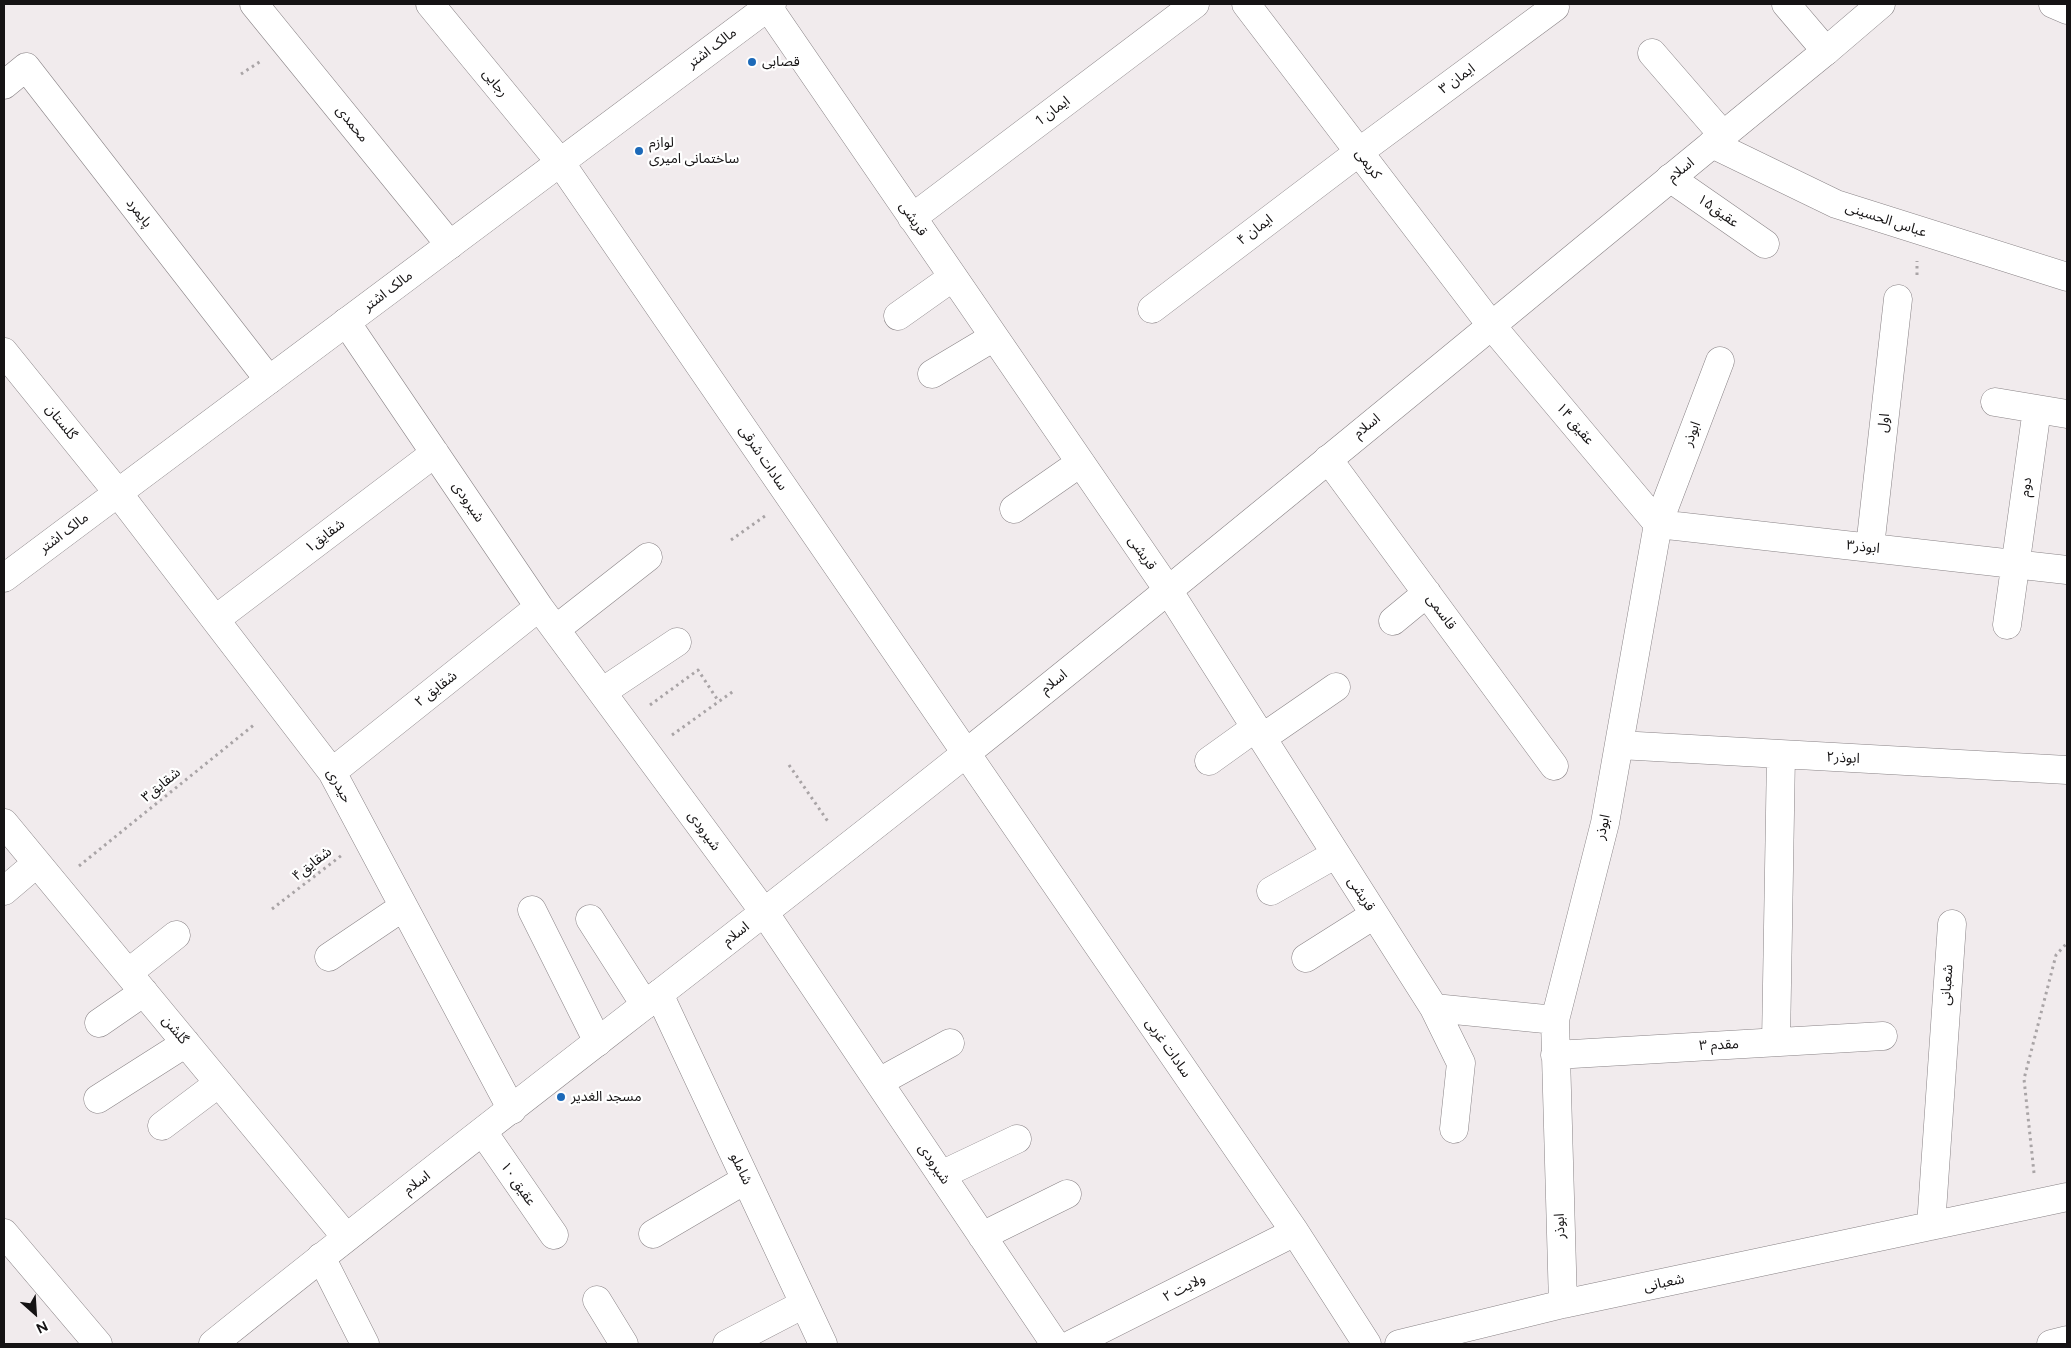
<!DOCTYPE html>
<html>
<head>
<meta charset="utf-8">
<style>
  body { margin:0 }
  #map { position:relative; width:2071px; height:1348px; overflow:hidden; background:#f1ebed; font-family:Figtree,sans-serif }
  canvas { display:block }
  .frame { position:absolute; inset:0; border:5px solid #151314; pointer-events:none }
  .north { position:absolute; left:10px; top:1288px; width:50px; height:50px; -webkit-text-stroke:4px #fff; paint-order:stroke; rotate:154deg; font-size:14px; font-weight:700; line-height:20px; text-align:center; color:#151314 }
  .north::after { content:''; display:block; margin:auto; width:18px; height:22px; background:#151314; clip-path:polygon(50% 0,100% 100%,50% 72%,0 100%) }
</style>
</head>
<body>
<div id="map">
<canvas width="2071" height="1348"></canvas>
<div class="frame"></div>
<div class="north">N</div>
</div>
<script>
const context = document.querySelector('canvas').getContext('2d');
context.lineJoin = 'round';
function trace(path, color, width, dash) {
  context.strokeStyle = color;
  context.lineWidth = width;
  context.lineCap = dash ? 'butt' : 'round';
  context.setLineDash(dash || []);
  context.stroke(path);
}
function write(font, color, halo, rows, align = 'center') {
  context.font = font + ' Figtree,"Noto Sans Arabic",sans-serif';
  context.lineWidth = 4.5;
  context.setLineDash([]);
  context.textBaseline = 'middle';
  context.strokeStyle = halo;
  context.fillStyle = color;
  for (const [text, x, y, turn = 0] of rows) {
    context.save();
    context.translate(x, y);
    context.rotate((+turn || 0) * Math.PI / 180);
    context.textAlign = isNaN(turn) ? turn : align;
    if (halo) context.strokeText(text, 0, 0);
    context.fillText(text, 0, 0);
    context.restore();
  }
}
const path = new Path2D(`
  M241,74L261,61
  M1917,275V261
  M731,540L765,516
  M650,705L698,670L719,702
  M672,735L735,690
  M789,765L829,823
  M79,866L255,724
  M272,909L342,855
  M2034,1173L2024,1079L2056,955L2067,943`);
const street = new Path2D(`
  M254,4L450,245
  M430,4L560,162L1295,1232L1367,1344
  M1246,4L1491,325L1658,524
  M1786,4L1826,51
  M2053,4L2067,10
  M768,7L1168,590L1434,1008L1555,1020
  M1652,53L1723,135
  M4,85L26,67L269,380
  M1712,144L1836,204L2067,277
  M1670,178L1765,244
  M912,218L1195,4
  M1152,309L1359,152L1555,7
  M898,316L953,277
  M346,322L539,607L764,912L1055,1344
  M4,352L118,493L332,772L512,1110
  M932,374L994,337
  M1995,402L2067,414
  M1328,459L1554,766
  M1014,509L1080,463
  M1658,524L2067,570
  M1870,547L1898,299
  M216,619L435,453
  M1393,621L1427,593
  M2007,625L2037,409
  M556,629L648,557
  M602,692L677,642
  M1262,738L1336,687
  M1619,745L2067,770
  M1209,761L1255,728
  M332,772L539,607
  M4,823L346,1237
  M4,891L37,863
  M1271,891L1336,854
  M532,910L598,1042
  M590,919L645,1005
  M329,957L403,907
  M1306,958L1374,915
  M128,973L176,935
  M659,994L823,1344
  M1434,1008L1461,1063L1454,1129
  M99,1023L144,992
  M1776,1042L1781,755
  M1555,1055L1883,1036
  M879,1082L950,1043
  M98,1099L186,1043
  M162,1126L219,1083
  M483,1132L554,1235
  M941,1175L1017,1139
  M1931,1226L1952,924
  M4,1233L98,1344
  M653,1234L745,1180
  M982,1236L1067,1194
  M321,1257L365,1344
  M597,1300L624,1344
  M1563,1304L1555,1020L1605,823L1658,524L1720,361
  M727,1344L804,1304
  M1072,1344L1295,1232
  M1399,1344L1563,1304L2067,1197
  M2051,1344L2067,1340`);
const secondary = new Path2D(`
  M4,578L772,4
  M213,1344C461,1144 716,953 965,754C1255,523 1539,285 1826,51L1881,4`);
const markers = [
  [752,62,5,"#1c69b8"],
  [639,151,5,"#1c69b8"],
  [561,1097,5,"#1c69b8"]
];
const streetNames = [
  ["مالک اشتر",712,48,-37],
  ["ایمان ۳",1457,79,-36],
  ["رجایی",495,83,51],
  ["ایمان 1",1053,111,-37],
  ["محمدی",352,124,51],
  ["کریمی",1368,164,53],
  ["اسلام",1681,170,-39],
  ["عقیق۱۵",1718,211,35],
  ["پایمرد",139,213,52],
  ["قریشی",913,219,56],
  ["عباس الحسینی",1886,220,18],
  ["ایمان ۴",1255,230,-37],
  ["مالک اشتر",388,291,-37],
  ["گلستان",61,422,51],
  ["اول",1884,423,-83],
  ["عقیق ۱۴",1575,424,50],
  ["اسلام",1367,426,-39],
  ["ابوذر",1692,434,-69],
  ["سادات شرقی",763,458,56],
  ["دوم",2026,487,-82],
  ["شیرودی",468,502,56],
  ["مالک اشتر",64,533,-37],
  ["شقایق۱",325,536,-37],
  ["ابوذر۳",1863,547,6],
  ["قریشی",1142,553,55],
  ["قاسمی",1441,612,54],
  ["اسلام",1054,682,-39],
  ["شقایق ۲",436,689,-38],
  ["ابوذر۲",1843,758,3],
  ["شقایق۳",161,785,-39],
  ["حیدری",339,786,61],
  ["ابوذر",1603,827,-77],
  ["شیرودی",704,831,54],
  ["شقایق۴",312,864,-38],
  ["قریشی",1361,894,57],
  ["اسلام",736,934,-38],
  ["شعبانی",1947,985,-86],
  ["گلشن",175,1030,50],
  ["مقدم ۳",1719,1045,-3],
  ["سادات غربی",1168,1048,55],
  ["شیرودی",934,1164,56],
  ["شاملو",741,1169,65],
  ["اسلام",417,1183,-37],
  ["عقیق ۱۰",518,1184,55],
  ["ابوذر",1560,1226,-92],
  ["شعبانی",1664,1283,-12],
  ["ولایت ۲",1184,1288,-27]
];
const poiNames = [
  ["قصابی",762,62],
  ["لوازم",649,143],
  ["ساختمانی امیری",649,159],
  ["مسجد الغدیر",571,1097]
];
trace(street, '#898386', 29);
trace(secondary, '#898386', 29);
trace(path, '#a9a4a6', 3, [2.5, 4]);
trace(street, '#fff', 28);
trace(secondary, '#fff', 28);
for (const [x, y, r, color] of markers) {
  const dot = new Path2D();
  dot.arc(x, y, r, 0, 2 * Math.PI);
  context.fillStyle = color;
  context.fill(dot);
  trace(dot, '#fff', 2);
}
write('14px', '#151314', '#fff', streetNames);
write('14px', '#151314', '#fff', poiNames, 'left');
</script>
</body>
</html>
